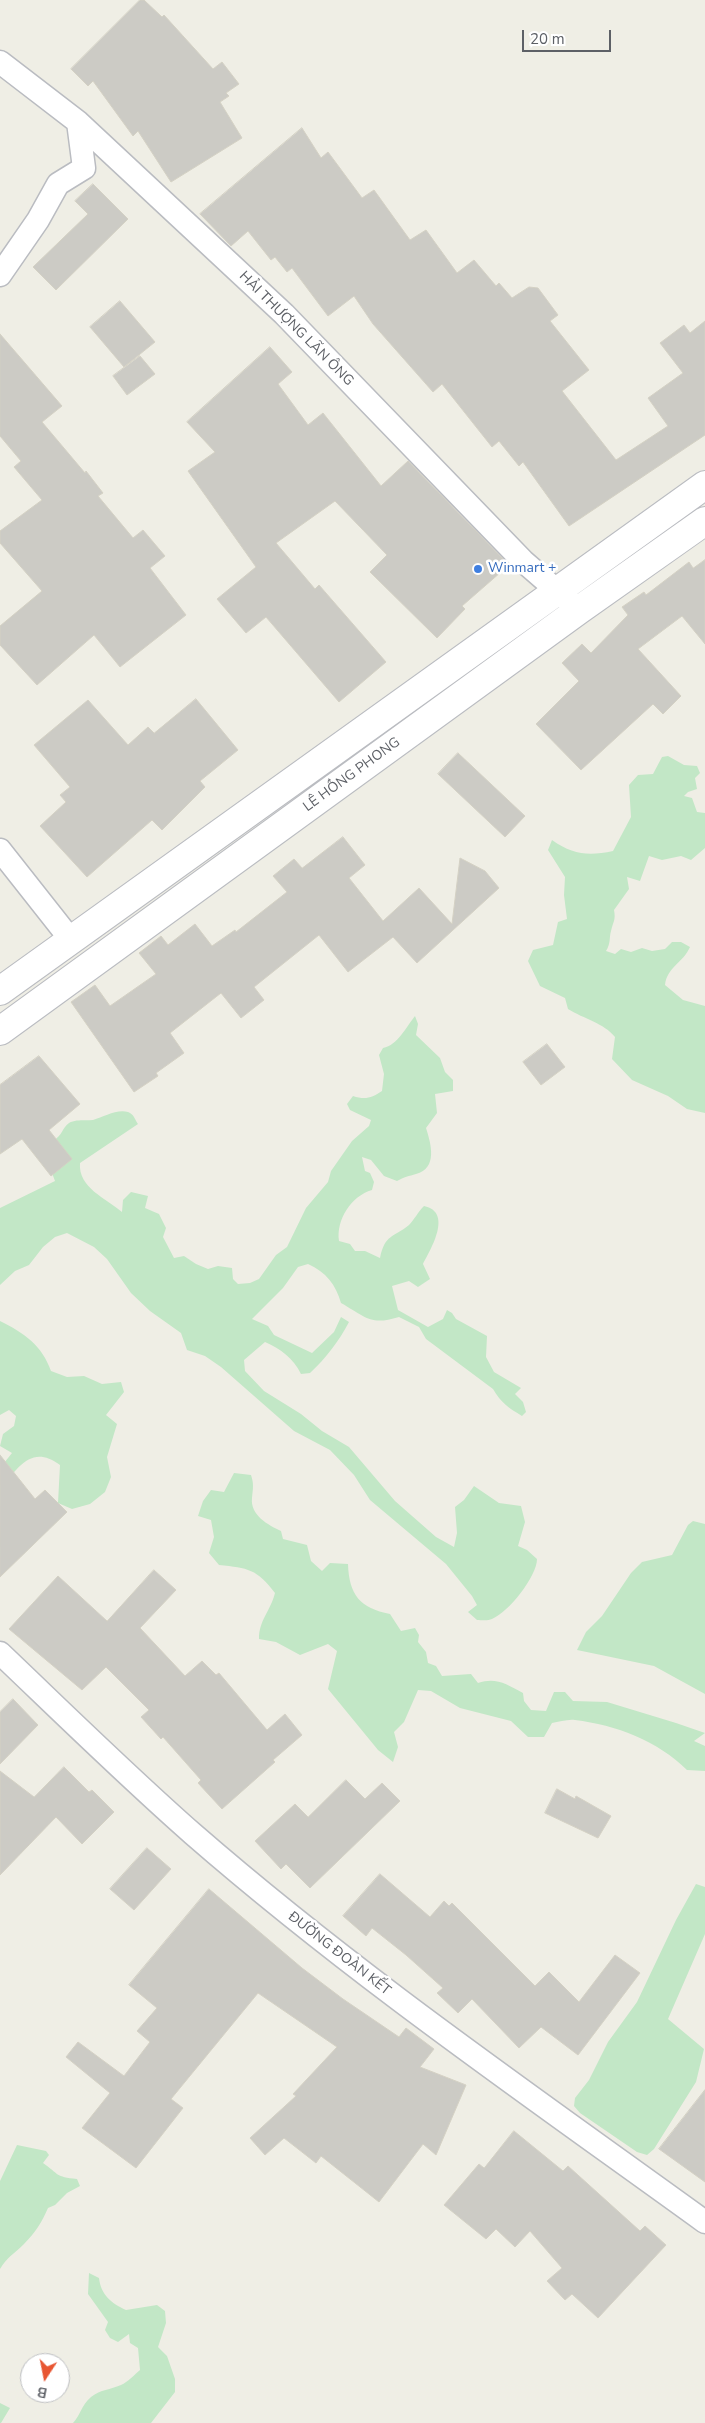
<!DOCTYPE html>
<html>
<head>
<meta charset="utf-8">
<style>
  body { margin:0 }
  #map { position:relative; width:705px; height:2423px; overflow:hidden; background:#efeee5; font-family:"Nunito Sans",sans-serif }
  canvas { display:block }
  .north { position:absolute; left:20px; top:2353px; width:50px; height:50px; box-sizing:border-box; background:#fff; border:1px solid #bebfc2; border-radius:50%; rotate:191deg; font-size:14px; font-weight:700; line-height:20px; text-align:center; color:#5d6066 }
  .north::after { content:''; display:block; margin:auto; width:18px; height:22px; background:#e85632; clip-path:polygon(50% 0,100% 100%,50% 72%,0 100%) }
  .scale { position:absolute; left:522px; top:30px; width:89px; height:22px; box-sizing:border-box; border:2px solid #5d6066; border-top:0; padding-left:6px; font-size:15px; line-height:18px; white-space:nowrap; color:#5d6066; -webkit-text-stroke:4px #fff; paint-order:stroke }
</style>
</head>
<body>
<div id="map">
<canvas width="705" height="2423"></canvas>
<div class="north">B</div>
<div class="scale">20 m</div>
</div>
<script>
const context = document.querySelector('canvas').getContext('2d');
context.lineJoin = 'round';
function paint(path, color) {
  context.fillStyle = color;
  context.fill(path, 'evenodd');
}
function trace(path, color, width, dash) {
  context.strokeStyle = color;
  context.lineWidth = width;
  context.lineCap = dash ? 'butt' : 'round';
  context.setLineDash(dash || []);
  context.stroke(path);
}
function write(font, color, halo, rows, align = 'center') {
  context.font = font + ' "Nunito Sans",sans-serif';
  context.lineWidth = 5;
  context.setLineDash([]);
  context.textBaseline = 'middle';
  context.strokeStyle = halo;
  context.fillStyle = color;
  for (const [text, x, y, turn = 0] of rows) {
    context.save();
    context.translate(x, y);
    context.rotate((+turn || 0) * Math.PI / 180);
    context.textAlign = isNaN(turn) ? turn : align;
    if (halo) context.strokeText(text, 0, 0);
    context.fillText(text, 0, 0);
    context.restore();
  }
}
const green = new Path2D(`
  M668,756L684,765L697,766L700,773L695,778L697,789L688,792L684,796L692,798L697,812L705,813V848L691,860L681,856L662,860L649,856L640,881L627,877L629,889L614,910C616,920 613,922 611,931C609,938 611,943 606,951L615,954L621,949L631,952L642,948L652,951L665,949L672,942H681L690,947C683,963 667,967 665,985L683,1000L705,1006V1113L687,1109L668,1096L632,1080L612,1059L615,1037C604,1023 584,1019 568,1009L565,998L540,986L528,961L533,950L553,945L558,922L567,919L564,895L565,877L548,850L552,840C573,855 589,856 613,851L631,817L629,785L638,775L653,774L662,757Z
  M415,1016L418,1024L416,1035L440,1058L445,1072L453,1080V1091L435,1094L437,1113L426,1128C431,1144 438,1168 416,1174C409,1176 404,1177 397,1181L384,1176L371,1160L362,1157L365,1171L370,1173L374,1182L372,1190C351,1196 336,1220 339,1241L350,1244L355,1251H365L380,1258C385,1234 393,1238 409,1225C414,1220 418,1212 424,1206C453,1212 431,1249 423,1264L430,1279L418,1287L409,1281L392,1286L398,1310L428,1327L443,1319L447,1310L452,1313L456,1319L487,1336L486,1357L494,1372L521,1388L515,1394L523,1402L526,1412L522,1416C509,1408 501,1403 493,1389L426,1339L419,1327L399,1317C370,1326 366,1317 341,1303C336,1285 326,1272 308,1264L298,1267L283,1288L252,1319L268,1326L274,1335L312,1353L334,1332L341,1317L349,1322C339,1341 326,1358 310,1373L301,1374C293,1358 281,1349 265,1342L244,1360L245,1371L264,1391L301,1414L322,1431L349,1447L395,1501L436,1537L454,1547L457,1533L455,1507L464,1500L474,1486L499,1503L521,1506L525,1522L518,1546L527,1550L537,1559C537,1576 509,1612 492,1619C488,1621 481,1620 477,1620L468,1612L477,1605L472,1596L446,1564L370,1500L354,1475L330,1450L294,1431L221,1367L205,1356L187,1350L181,1333L150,1311L131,1293L107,1259L94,1247L67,1233L55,1237L43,1247L29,1265L15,1271L0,1285V1208L55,1181L52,1173L54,1140C62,1136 62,1128 69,1123C76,1119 86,1121 93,1120C104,1117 116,1109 128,1112C134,1114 135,1120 138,1124L80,1163C78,1188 106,1198 122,1212L123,1200L131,1192L148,1196L145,1208L159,1214L166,1228L163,1237L174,1258L184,1256L196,1264L208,1269L218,1266L232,1268L233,1279L238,1284L250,1283L259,1279L276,1255L287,1247L306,1208L328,1182L331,1171L352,1141L369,1126L371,1120L350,1110L347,1104L353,1096C365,1100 372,1098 382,1091L384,1074L379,1055L383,1048C398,1045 406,1027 415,1016Z
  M0,1321C24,1333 42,1345 51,1371L67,1377L84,1376L102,1384L121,1382L124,1392L106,1415L117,1424L107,1457L111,1477L105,1492L90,1504L72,1509L58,1503L60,1465C31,1444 19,1468 0,1488V1468L12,1453L0,1446L3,1434L14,1426L16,1416L9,1410L0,1415Z
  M234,1473L251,1475C254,1484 253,1488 252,1498C250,1515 268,1525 281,1531L283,1539L307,1545L311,1561L322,1571L330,1563L348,1564C349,1595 360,1608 390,1614L401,1631L415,1628L419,1635L418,1642L426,1652L428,1663L436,1666L442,1676L471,1674L478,1683C496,1677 506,1684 523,1693L524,1701L531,1710L546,1711L554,1692H565L573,1701L607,1702L676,1723L705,1733L694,1741L705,1746V1771L687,1770C658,1741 616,1725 575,1720C568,1719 559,1722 552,1723L544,1737H528L511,1721L460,1708L431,1691L418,1690L404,1722L394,1732L398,1747L393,1762L378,1750L328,1689L337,1651L328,1644L300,1655L276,1642L259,1639C259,1620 270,1612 275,1593C257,1569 248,1568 219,1565L209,1553L214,1537L211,1520L198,1516L203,1501L211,1490L224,1492Z
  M693,1521L705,1524V1694L654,1666L577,1650L586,1632L602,1616L631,1573L642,1562L672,1555L688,1525Z
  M696,1884L705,1887V1934L668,2019L704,2049L696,2082L654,2149L647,2155L637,2152L580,2113L574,2106L575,2098L589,2080L608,2042L637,2002L676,1920Z
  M17,2145L46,2151L49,2155L43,2163C59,2174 55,2177 77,2179L80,2186L67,2193L55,2205L48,2208C42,2222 35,2233 24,2244C14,2254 7,2257 0,2269V2181Z
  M89,2273L99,2278C101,2295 111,2303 126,2310L157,2305L165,2311L166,2323L158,2347L167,2356L175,2379V2392L151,2423H73C81,2414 81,2406 91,2397C101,2389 110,2390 121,2385C128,2382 134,2375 140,2370L138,2348L130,2343L129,2334L118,2342L110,2338L105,2330L108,2322L88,2294Z
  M0,2403L10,2408L1,2423H0Z`);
const building = new Path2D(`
  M140,0H144L162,17L164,15L213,69L222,62L239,84L226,93L229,96L220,102L242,138L171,182L138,131L133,136L93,81L88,86L71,69Z
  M302,128L321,158L328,152L362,198L374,190L410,240L426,230L457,273L474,260L496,286L499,283L512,298L529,287L538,288L558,315L550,321L589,370L562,391L616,460L668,426L648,398L683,373L660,343L684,325L690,333L705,321V435L569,526L523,462L519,466L499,441L492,447L442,384L433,392L373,324L354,296L328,316L292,268L287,272L275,257L271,260L248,231L231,246L200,214Z
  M93,184L128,219L56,290L33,267L88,214L75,201Z
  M120,301L155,342L124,367L90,327Z
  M0,334L62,406L42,422L85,473L86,471L103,493L98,496L133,538L143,530L165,556L150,568L186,615L120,667L94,635L37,685L0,645V626L42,591L0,543V531L42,500L14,467L21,461L0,436Z
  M270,347L292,372L278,384L308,425L323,413L381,486L408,461L509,565L462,606L465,609L437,638L370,572L387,555L335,501L276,543L315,589L319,585L386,662L339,702L266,617L246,633L217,599L256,567L188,471L215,452L187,422Z
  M140,356L155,374L127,395L113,376Z
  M705,560V644L682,616L638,649L681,696L663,714L653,704L581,770L536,724L579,681L562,663L582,644L591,653L628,615L622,607L644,592L646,595L689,562L693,568Z
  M196,699L238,750L200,781L205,787L162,830L152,820L87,877L40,826L66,802L60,795L70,787L34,745L88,700L128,745L148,727L154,733Z
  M458,753L525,816L505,837L438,774Z
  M343,837L365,865L349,878L383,921L419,888L452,924L460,858L485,871L499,888L417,963L393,937L348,972L319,935L254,987L264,1000L241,1018L221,993L170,1033L184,1053L156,1073L158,1076L134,1092L71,1002L95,985L110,1006L156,974L139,953L161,936L168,945L195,924L212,946L235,930L236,932L287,892L273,876L294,859L302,868Z
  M547,1044L565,1067L541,1085L523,1062Z
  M39,1056L80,1104L49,1130L72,1159L51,1176L22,1139L0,1154V1085Z
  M0,1455L35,1499L45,1490L67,1512L0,1577Z
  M154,1570L176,1590L140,1628L185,1676L202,1661L216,1675L219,1673L267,1730L285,1714L302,1735L273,1760L275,1762L222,1809L198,1783L201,1780L163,1737L161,1739L141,1717L149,1710L106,1667L82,1690L9,1629L58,1576L107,1621Z
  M13,1699L38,1725L0,1764V1712Z
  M64,1767L89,1792L92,1790L114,1812L82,1844L56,1817L0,1875V1771L34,1797Z
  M346,1780L365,1799L382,1783L400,1801L310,1888L286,1864L281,1869L255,1841L295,1804L308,1817Z
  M557,1789L575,1799L576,1796L611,1816L598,1838L545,1813Z
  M147,1848L171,1869L134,1910L110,1889Z
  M380,1874L430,1917L444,1901L449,1906L452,1903L535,1986L549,1972L579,2002L615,1955L640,1973L578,2055L541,2027L519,2048L472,1999L458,2013L437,1993L443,1988L406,1955L372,1928L366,1936L343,1916Z
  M209,1889L302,1968L343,1999L399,2037L406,2028L434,2049L420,2067L466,2085L436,2155L423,2144L379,2202L321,2156L316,2163L284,2138L265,2155L250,2138L296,2096L293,2094L337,2047L258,1993L171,2099L183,2108L136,2168L82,2128L110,2093L66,2057L78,2042L124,2076L150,2042L137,2031L157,2008L129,1985Z
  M705,2090V2182L659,2149Z
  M514,2131L563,2171L568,2166L640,2231L645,2226L666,2245L598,2318L572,2294L565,2300L547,2281L562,2268L530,2231L515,2247L496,2229L486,2239L444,2205L479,2164L484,2168Z`);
const minor = new Path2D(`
  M0,62L78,122L284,314L523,561L569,601
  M0,275L38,220L58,184L84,168L78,122
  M0,850L71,940
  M0,1653C64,1714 127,1776 193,1834C355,1975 531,2096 705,2222`);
const tertiary = new Path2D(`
  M0,991L705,485
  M0,1031L579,610L705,521`);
const markers = [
  [478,569,5,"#3f7fe0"]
];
const streetNames = [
  ["HẢI THƯỢNG LÃN ÔNG",296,329,45],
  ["LÊ HỒNG PHONG",352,775,-36],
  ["ĐƯỜNG ĐOÀN KẾT",339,1954,38]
];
const shopNames = [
  ["Winmart +",488,569]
];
paint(green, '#c2e7c6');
paint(building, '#cccbc5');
trace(building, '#d4d1c4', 1);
trace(minor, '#babcc1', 25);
trace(tertiary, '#babcc1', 30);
trace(minor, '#fff', 22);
trace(tertiary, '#fff', 28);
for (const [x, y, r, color] of markers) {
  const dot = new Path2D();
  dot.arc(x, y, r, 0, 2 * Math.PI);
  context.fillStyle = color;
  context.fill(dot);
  trace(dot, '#fff', 2);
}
write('14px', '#5d6066', '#fff', streetNames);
write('14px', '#366cbe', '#fff', shopNames, 'left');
</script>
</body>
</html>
